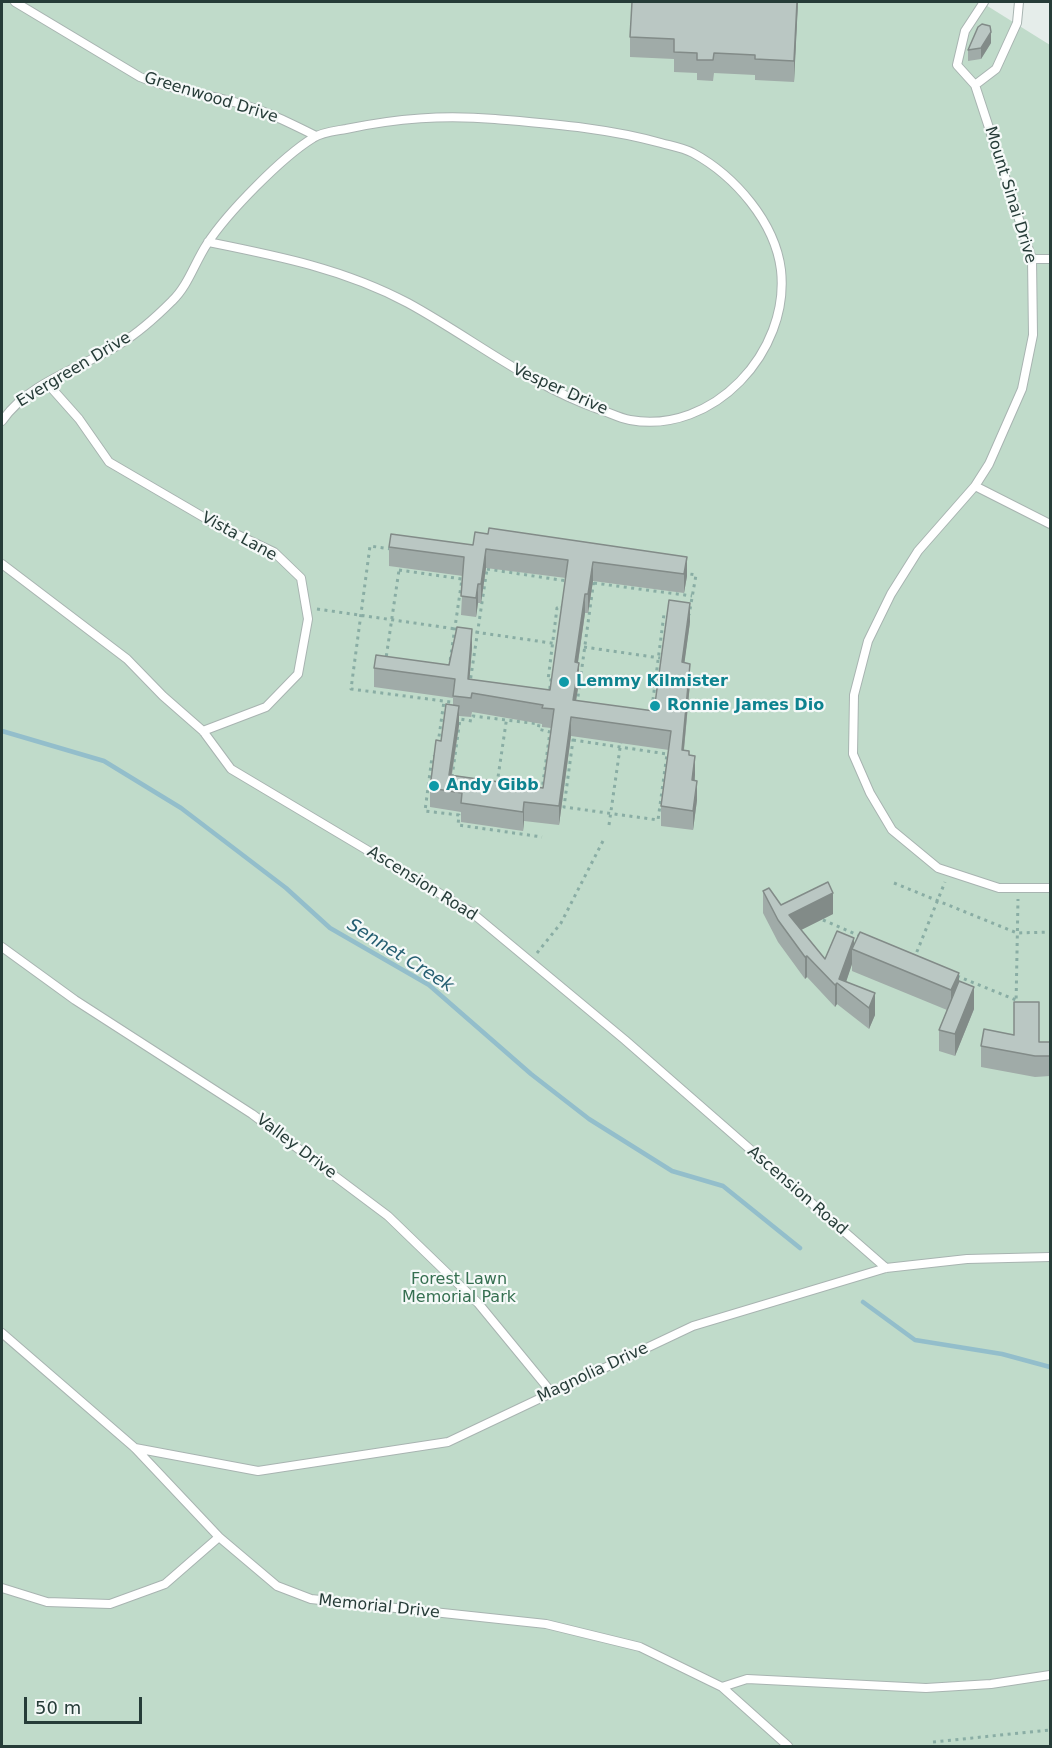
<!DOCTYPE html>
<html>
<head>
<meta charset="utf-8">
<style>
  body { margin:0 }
  #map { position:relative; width:1052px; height:1748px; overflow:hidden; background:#e5edea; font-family:"DejaVu Sans",sans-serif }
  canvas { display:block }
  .frame { position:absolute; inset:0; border:3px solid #263c38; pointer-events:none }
  .scale { position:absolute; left:24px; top:1697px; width:118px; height:27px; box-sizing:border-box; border:3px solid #263c38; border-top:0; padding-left:8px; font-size:18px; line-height:21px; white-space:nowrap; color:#263c38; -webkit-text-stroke:4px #f5f9f8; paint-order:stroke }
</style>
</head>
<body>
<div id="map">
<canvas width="1052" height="1748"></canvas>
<div class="frame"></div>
<div class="scale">50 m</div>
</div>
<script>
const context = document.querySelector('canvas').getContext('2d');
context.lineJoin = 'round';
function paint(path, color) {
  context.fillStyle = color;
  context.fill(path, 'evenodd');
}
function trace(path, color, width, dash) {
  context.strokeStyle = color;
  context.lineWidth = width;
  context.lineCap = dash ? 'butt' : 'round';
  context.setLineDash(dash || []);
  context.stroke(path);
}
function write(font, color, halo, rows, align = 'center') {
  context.font = font + ' "DejaVu Sans",sans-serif';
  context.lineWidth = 4.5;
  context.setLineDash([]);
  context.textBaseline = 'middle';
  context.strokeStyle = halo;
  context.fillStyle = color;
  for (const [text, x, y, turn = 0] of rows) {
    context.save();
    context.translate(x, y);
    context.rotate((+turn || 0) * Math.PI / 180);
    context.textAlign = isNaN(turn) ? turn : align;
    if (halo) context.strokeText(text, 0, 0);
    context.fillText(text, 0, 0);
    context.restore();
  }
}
const green = new Path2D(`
  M2,2H981L1050,45V1746H2Z`);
const stream = new Path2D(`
  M2,731L104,761L181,808L286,888L330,928L429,985L531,1074L589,1119L672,1171L723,1186L800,1248
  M863,1302L915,1340L1002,1354L1050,1367`);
const path = new Path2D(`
  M391,549L370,546L351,689L451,702
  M487,569L567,581L562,608H557L548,680H551L547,708L468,696Z
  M399,570L462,579L447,682L384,672Z
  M683,573L696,575L689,615
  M594,583L692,596
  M317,609L456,629
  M468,631L558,644
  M584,647L660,658
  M577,704L594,579
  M651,715L664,614L670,615
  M573,740L667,754L658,820L564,807Z
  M438,744L444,701
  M436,756L432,757L425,811L459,815L458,825L542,837
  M452,777L460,719L472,721L473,716L539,724L538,729L550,732L542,790
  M497,784L507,716
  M609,825L621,741
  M894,883L1017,933L1050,932
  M823,920L860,936
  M537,953L561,923L605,837
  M914,959L945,882
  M957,976L1016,1000
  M1016,1006L1018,899
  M933,1742L1050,1730`);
const lane = new Path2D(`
  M15,2L140,77C169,89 199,93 230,101C260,108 288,122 316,136
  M984,2L965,31L957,65L975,85L1032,259L1033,335L1022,389L989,464L975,486L918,551L891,594L868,641L854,695L853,754L870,793L892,830L938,868L999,888H1050
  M975,85L996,69L1017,23L1019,2
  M1032,259H1050
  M47,383L79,419L109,462L217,525L274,552L301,578L308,619L298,674L266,707L203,731
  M2,421C29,382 81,368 120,344C138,333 157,316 172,301C188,286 195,262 207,244C227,213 282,157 313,138C322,132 335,131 346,129C398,118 443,115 495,119C552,124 607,128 661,143C672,146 684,148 693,153C735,176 775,222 781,270C790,352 713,435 630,420C619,418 608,412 598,409C528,384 472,338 408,303C344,269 278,256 208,242
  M975,486L1050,524
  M2,564L127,659L163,696L203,731L231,769L471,912L625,1040L886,1268
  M2,947L75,1000L252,1114L388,1216L478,1303L552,1393
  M2,1333L135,1448L219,1537L277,1586L311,1599L546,1624L640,1647L722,1687L788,1746
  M135,1448L258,1471L448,1442L693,1326L886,1268L967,1259L1050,1257
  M2,1588L47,1602L110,1604L165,1584L219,1537
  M722,1687L747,1679L926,1688L991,1684L1050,1675`);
const wall = new Path2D(`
  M798,2L794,82L755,80V75L714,73L713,81L697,80V73L674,72V59L630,57V37Z
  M991,43L981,59L968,61V50Z
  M473,545L687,557V576L684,593L593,581L588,613H585L578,663L579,682L576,701L654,711L690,622L684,663L690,683L684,750L689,755L695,775V780L697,800L693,830L661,826V806L669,750L571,736L559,825L524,821L523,831L461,822V812L430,807V788L441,741L453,705V698L374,687V668L449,665L472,648L469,679L550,690L566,578L486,568L481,603H478L476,617L461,615L463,576L389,566V547ZM472,712L542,724V727L551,728L543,788L452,775L459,725V716L471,717Z
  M763,891L781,905L833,914L801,930L825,959L854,945L959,981L974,1009L955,1056L939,1051V1030L947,1010L852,971V964L846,982L875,993V1015L869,1029L837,1004L835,1007L807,977L805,979L778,942L763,913Z
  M1039,1042H1050V1076L1035,1077L981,1067V1046Z`);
const shadedWall = new Path2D(`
  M797,2H798L794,82V61Z
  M991,32V43L981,59V48Z
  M486,549V568L481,603V584Z
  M687,557V576L684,593V574Z
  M593,562V581L588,613V594Z
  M478,584V603L476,617V598Z
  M585,594V613L575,682V662Z
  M690,603V622L682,681V662Z
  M472,629V648L468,698V679Z
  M579,663V682L573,719V700Z
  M690,664V683L682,769V750Z
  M459,706V725L449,791V775Z
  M571,717V736L559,825V806Z
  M695,756V775L692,799V780Z
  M697,781V800L693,830V811Z
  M524,802V821L523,831V812Z
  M833,893V914L789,936V915Z
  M854,938V950L852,949V964L844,988L839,979Z
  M807,956V977L805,979V957Z
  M959,973V994L951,1012V990Z
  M837,983V1004L835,1007V985Z
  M974,987V1009L955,1056V1034Z
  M875,993V1015L869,1029V1008Z`);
const building = new Path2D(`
  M632,2H797L794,61L755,59V55L714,53L713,60H697V53L674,52V39L630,37Z
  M982,24L990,26L991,32L981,48L968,50L978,27Z
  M489,528L687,557L684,574L593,562L588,594H585L575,662L579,663L573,700L654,711L669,600L690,603L682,662L690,664L682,750L689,751V755L695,756L692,780L697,781L693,811L661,806L671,731L571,717L559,806L524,802L523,812L461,803L462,793L430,788L436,740L441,741L446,704L459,706L449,775L543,788L554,709L542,708L543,705L472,693L471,698L453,696L455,679L374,668L376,655L449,665L457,627L472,629L468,679L550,690L568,560L486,549L481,584H478L476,598L461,596L464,557L389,547L391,534L473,545L475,532L488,534Z
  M828,882L833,893L789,915L825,959L837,931L854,938L839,979L875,993L869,1008L837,983L835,985L807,956L805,957L778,920L763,891L769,888L781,905Z
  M860,932L959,973L951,990L852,949Z
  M959,981L974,987L955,1034L939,1030Z
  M1014,1002H1039V1042H1050V1056H1035L981,1046L984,1029L1014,1035Z`);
const markers = [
  [564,682,6,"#0f9aa8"],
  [655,706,6,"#0f9aa8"],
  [434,786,6,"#0f9aa8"]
];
const streetNames = [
  ["Greenwood Drive",211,98,17],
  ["Mount Sinai Drive",1010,195,73],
  ["Evergreen Drive",74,370,-31],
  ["Vesper Drive",560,390,24],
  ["Vista Lane",239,537,29],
  ["Ascension Road",422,884,32],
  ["Valley Drive",296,1147,37],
  ["Ascension Road",797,1191,41],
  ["Magnolia Drive",593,1373,-25],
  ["Memorial Drive",379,1607,6]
];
const cultureNames = [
  ["Lemmy Kilmister",576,682],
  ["Ronnie James Dio",667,706],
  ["Andy Gibb",446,786]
];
const parkNames = [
  ["Forest Lawn",459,1280],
  ["Memorial Park",459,1298]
];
const waterNames = [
  ["Sennet Creek",400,956,32]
];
paint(green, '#c0dbca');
trace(stream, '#93becb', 4.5);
trace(lane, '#a8b4b1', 10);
trace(path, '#89ada4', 3, [3, 4.5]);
trace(lane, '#fff', 8);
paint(wall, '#a0aba8');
paint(shadedWall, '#828b88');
paint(building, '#bac7c3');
trace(building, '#828b88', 1.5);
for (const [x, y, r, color] of markers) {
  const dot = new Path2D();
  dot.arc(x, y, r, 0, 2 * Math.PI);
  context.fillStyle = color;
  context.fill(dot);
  trace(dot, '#f5f9f8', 2);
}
write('16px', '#263c38', '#f5f9f8', streetNames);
write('bold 16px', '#0d838f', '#f5f9f8', cultureNames, 'left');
write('16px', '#356f50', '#f5f9f8', parkNames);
write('italic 18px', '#265f72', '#f5f9f8', waterNames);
</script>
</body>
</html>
